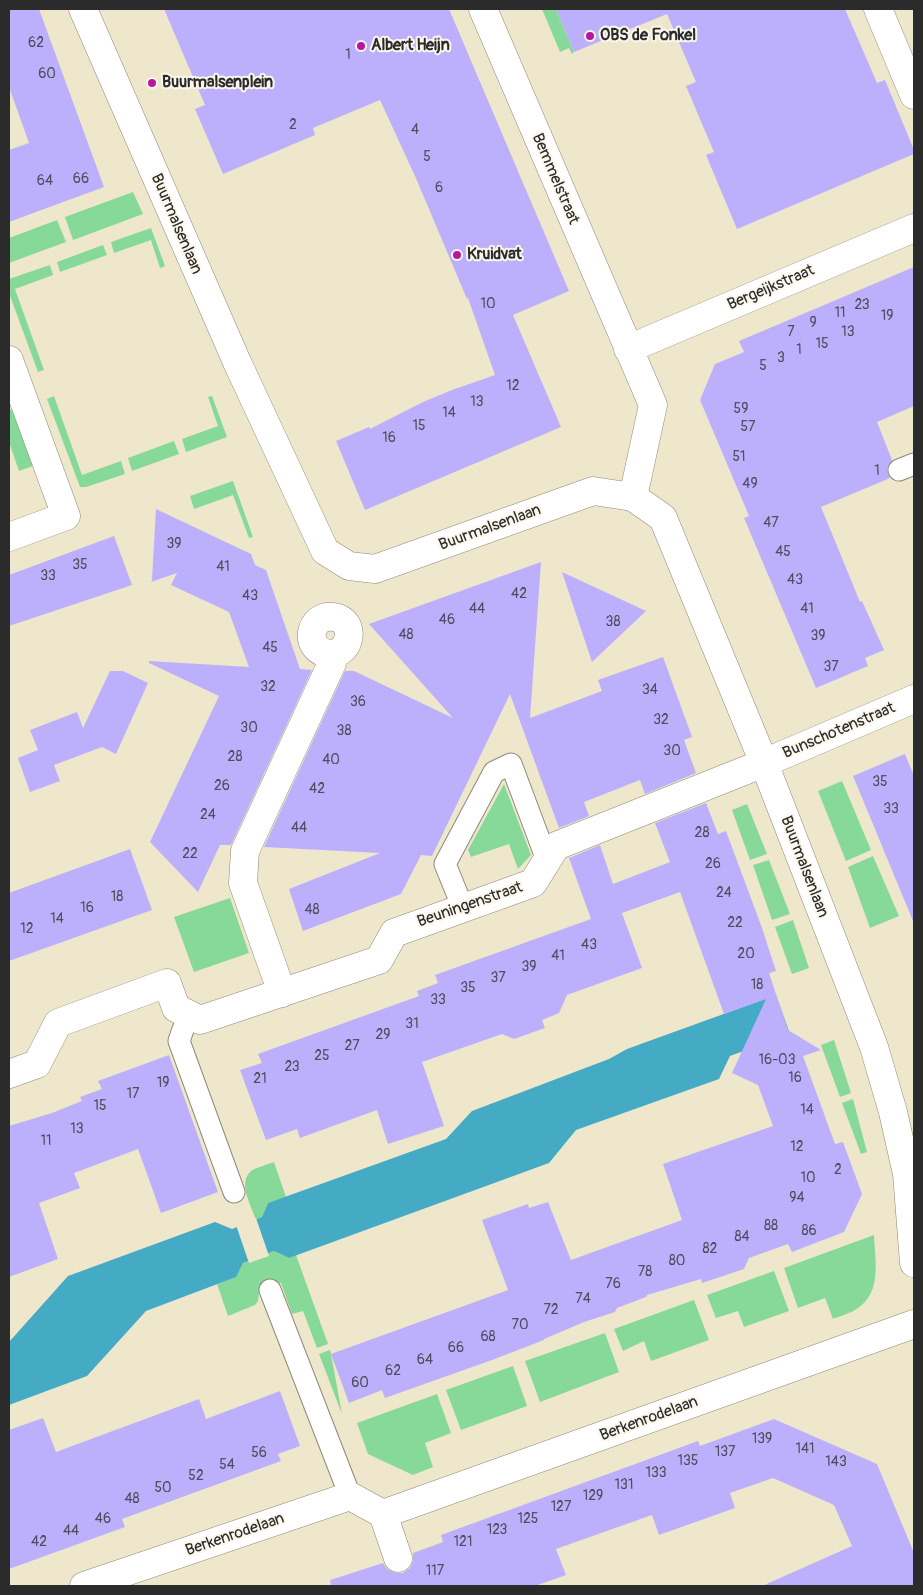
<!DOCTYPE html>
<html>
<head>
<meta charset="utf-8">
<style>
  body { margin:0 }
  #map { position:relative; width:923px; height:1595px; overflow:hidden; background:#efe7cb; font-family:Pangolin,sans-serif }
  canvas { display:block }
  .frame { position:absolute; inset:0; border:10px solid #2b2b2b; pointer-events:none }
</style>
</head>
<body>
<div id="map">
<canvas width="923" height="1595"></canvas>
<div class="frame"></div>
</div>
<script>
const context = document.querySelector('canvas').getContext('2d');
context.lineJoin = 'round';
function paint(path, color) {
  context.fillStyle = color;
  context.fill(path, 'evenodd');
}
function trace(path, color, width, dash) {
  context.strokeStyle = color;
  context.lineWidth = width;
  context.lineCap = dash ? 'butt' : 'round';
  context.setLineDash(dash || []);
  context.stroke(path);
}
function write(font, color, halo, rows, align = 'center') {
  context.font = font + ' Pangolin,sans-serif';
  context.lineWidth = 4;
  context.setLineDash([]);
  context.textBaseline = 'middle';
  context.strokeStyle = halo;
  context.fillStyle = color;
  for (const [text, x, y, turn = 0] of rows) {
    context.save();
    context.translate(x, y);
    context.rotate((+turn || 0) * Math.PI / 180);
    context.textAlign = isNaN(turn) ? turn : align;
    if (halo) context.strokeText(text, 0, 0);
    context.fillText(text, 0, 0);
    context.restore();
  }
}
const green = new Path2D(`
  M542,9H556L574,52L572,54L569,48L560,52Z
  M133,192L143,214L73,240L65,217Z
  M57,220L66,242L9,263V238Z
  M151,228L165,266L160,268L151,240L114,253L111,242Z
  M103,245L107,255L60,272L57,262Z
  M50,265L53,275L15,289L44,370L38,372L9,293V279Z
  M54,396L82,475L121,461L125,474L86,487H80L47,399Z
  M212,396L227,437L186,452L182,439L218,426L208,397Z
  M12,409L33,466L19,471L9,442V410Z
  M174,441L179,454L132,471L128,458Z
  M233,481L253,537L249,538L233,495L194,509L190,496Z
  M842,781L871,850L846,861L818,791Z
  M504,784L531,855L518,869L509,844L471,857L468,850Z
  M747,804L767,854L750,860L732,810Z
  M873,856L899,916L870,928L848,867Z
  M769,860L790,914L772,920L753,865Z
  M230,898L249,953L194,972L174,917Z
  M793,920L809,968L792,974L775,927Z
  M834,1040L851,1093L840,1097L821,1045Z
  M853,1099L867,1152L861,1154L842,1103Z
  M274,1162L286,1197L268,1203L262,1217L256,1220C252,1207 237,1183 251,1171C257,1167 267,1165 274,1162Z
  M874,1235C875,1260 882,1292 858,1308C851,1313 841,1316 833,1319L825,1298L798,1308L784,1268Z
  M274,1251L289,1258L296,1255L328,1344L317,1348L303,1311L292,1314L281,1283L259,1292L258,1301L255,1305L228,1316L217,1284L235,1277L243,1263Z
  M774,1271L789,1311L744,1327L738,1311L716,1318L707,1295Z
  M694,1300L709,1340L651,1361L644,1341L623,1351L614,1329Z
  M605,1333L619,1372L540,1402L525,1361Z
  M330,1350L331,1354L342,1414L319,1354Z
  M513,1366L527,1406L461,1430L446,1390Z
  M437,1394L451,1433L425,1443L433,1467L413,1475L368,1454L357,1423Z`);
const water = new Path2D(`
  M776,995L790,1034L730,1056L719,1079L576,1130L549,1163L289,1258L274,1251L243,1263L236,1277L146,1311L87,1376L9,1405V1342L68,1276L215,1222L232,1229L262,1217L268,1203L446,1139L472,1111L609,1059L627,1049Z`);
const pier = new Path2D(`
  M256,1218L269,1256L249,1263L236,1225Z`);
const building = new Path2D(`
  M9,9H39L104,187L9,222V150L29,143L9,87Z
  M164,9H449L569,291L513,315L561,427L365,510L336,441L369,427L370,429L423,402L452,390L495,375L468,298L467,299L415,176L380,100L313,128L315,135L223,174L195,109L205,105Z
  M556,9H845L877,83L885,80L914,150V154L737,229L706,155L714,152L686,86L696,82L667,14L574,52Z
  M914,267V406L877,422L892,460L887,469L890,478L821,507L860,602L862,601L884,650L865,658L868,666L816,688L744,518L749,516L700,400L715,364L744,352L739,341Z
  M156,509L251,554L255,565L266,570L300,669L312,670L231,845H220L198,892L150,842L219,696L149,663V661L249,667L229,612L171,585L177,573L151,582L153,578L152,579Z
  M114,536L132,585L9,626V575Z
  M541,562L530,718L602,691L598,680L663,657L692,737L684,740L696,773L645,794L640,780L584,802L589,816L559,828L510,694L432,856L421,855L401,894L303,931L289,889L380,853L264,847L345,671H354L453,718L369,624Z
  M562,572L646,611L592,662Z
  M110,671H123L148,683L116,754L102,747L54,765L60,781L30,792L18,758L38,750L30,730L77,712L83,728Z
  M905,754L914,776V921H913L853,776Z
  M706,803L718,834L726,831L762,928L776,971L769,973L788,1030L821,1050L803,1056L835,1144L843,1142L862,1194L844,1232L792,1252L788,1244L749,1258L744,1269L702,1283L701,1279L647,1295L646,1297L617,1308L615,1312L584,1322L544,1339V1340L492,1360L385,1398L382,1390L349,1403L331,1354L508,1290L482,1220L528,1204L529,1208L548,1202L571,1260L682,1220L663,1164L773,1126L758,1085L732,1073L766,999L724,1014L680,892L622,913L642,968L567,995L559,1013L542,1020L545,1028L514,1039L502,1034L422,1062L444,1126L388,1144L377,1110L300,1138L297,1129L266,1140L240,1070L262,1063L258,1054L419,996L417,991L438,983L435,975L591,919L569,858L600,845L613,884L670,862L655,823Z
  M130,849L152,910L9,961V893Z
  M169,1055L218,1192L161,1213L138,1149L74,1173L80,1188L39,1203L58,1259L9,1277V1126L52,1113L82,1101L80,1097L102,1089L98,1081Z
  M280,1391L300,1446L278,1454L281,1461L122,1519L125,1527L9,1569V1430L43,1418L56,1452L199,1399L206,1419Z
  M774,1419L877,1464L914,1553V1586H762L852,1546L834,1505L773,1478L730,1493L735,1508L659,1535L652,1515L556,1549L566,1575L535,1586H331L330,1580L383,1563L387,1569L395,1573H403L410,1568L413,1561V1553L443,1542L441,1535L698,1441L700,1446Z`);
const service = new Path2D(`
  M899,470L914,464
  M463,908L445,864L494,772L511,764L547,860
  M188,1015L179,1041L234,1192
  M270,1290L350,1496`);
const minor = new Path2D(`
  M83,9L237,362L325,551L349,566L375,569L593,491L633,497L663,518L764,763L874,1047L893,1112L907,1174L914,1263
  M483,9L653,405L633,497
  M878,9L914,95
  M628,349L914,228
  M9,360L66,516L9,537
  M282,993L243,883L245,851L332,663L331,654C352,653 356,620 334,617C308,613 302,652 331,654
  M9,1074L37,1064L58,1023L167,983L176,1008L200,1020L379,960L394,933L533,883L556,846L764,763L914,699
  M383,1514L914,1324
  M84,1586L350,1496L383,1514L398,1558`);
const markers = [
  [590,36,5,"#b5179e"],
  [361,46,5,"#b5179e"],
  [152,83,5,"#b5179e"],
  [457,255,5,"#b5179e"]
];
const numberNames = [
  ["62",36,43],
  ["1",348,55],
  ["60",47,74],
  ["2",293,125],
  ["4",415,130],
  ["5",427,157],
  ["66",81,179],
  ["64",45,181],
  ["6",439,188],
  ["10",488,304],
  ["23",862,305],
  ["11",840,313],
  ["19",887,316],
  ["9",813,323],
  ["7",791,332],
  ["13",848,332],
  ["15",822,344],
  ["1",799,350],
  ["3",781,358],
  ["5",763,366],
  ["12",513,386],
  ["13",477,402],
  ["59",741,409],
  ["14",449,413],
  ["15",419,426],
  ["57",748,427],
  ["16",389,438],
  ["51",739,457],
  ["1",877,471],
  ["49",750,484],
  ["47",771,523],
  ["39",174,544],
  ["45",783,552],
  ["35",80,565],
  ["41",223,567],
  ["33",48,576],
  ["43",795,580],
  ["42",519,594],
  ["43",250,596],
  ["44",477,609],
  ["41",807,609],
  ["46",447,620],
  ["38",613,622],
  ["48",406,635],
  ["39",818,636],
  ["45",270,648],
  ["37",831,667],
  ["32",268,687],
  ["34",650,690],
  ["36",358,702],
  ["32",661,720],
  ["30",249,728],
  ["38",344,731],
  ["30",672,751],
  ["28",235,757],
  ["40",331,760],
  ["35",880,782],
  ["26",222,786],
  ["42",317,789],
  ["33",891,809],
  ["24",208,815],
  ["44",299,828],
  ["28",702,833],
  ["22",190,854],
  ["26",713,864],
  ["24",724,893],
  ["18",117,897],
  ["16",87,908],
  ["48",312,910],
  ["14",57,919],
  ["22",735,923],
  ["12",27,929],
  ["43",589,945],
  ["20",746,954],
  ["41",558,956],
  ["39",529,967],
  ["37",498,978],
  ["18",757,985],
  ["35",468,988],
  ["33",438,1000],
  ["31",412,1024],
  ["29",383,1035],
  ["27",352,1046],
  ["25",322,1056],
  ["16-03",777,1060],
  ["23",292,1067],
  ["16",795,1078],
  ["21",260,1079],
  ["19",163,1083],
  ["17",133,1094],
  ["15",100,1106],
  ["14",807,1110],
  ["13",77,1129],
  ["11",46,1141],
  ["12",797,1147],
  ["2",838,1170],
  ["10",808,1178],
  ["94",797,1198],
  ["88",771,1226],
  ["86",809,1231],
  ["84",742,1237],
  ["82",710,1249],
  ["80",677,1261],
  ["78",645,1272],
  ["76",613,1284],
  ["74",583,1299],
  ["72",551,1310],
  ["70",520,1325],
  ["68",488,1337],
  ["66",456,1348],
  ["64",425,1360],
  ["62",393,1371],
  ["60",360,1383],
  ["139",762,1439],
  ["141",805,1449],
  ["137",725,1452],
  ["56",259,1453],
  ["135",688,1461],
  ["143",836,1462],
  ["54",227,1465],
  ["133",656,1473],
  ["52",196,1476],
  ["131",624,1485],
  ["50",163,1488],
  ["129",593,1496],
  ["48",132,1499],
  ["127",561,1507],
  ["46",103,1519],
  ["125",528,1519],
  ["123",497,1530],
  ["44",71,1531],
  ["42",39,1542],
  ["121",463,1542],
  ["117",435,1571]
];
const poiNames = [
  ["OBS de Fonkel",600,36],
  ["Albert Heijn",371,46],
  ["Buurmalsenplein",162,83],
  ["Kruidvat",467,255]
];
const streetNames = [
  ["Bemmelstraat",555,179,67],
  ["Buurmalsenlaan",176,224,67],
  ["Bergeijkstraat",771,288,-23],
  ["Buurmalsenlaan",490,528,-20],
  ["Bunschotenstraat",839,731,-23],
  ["Buurmalsenlaan",804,867,69],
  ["Beuningenstraat",470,905,-19],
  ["Berkenrodelaan",649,1419,-20],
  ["Berkenrodelaan",235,1535,-19]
];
paint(green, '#87d99a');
paint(water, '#45abc5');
paint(pier, '#efe7cb');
paint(building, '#bcb0fc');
trace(service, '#8d897b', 23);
trace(minor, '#8d897b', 29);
trace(service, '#fff', 21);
trace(minor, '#fff', 28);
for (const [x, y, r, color] of markers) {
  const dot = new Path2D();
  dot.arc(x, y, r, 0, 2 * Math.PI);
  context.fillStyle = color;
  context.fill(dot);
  trace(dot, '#fbf7ec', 2);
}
write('14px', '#4f4c5f', null, numberNames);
write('bold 16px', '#2b2b2b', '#fbf7ec', poiNames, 'left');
write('16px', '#2b2b2b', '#fbf7ec', streetNames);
</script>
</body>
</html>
